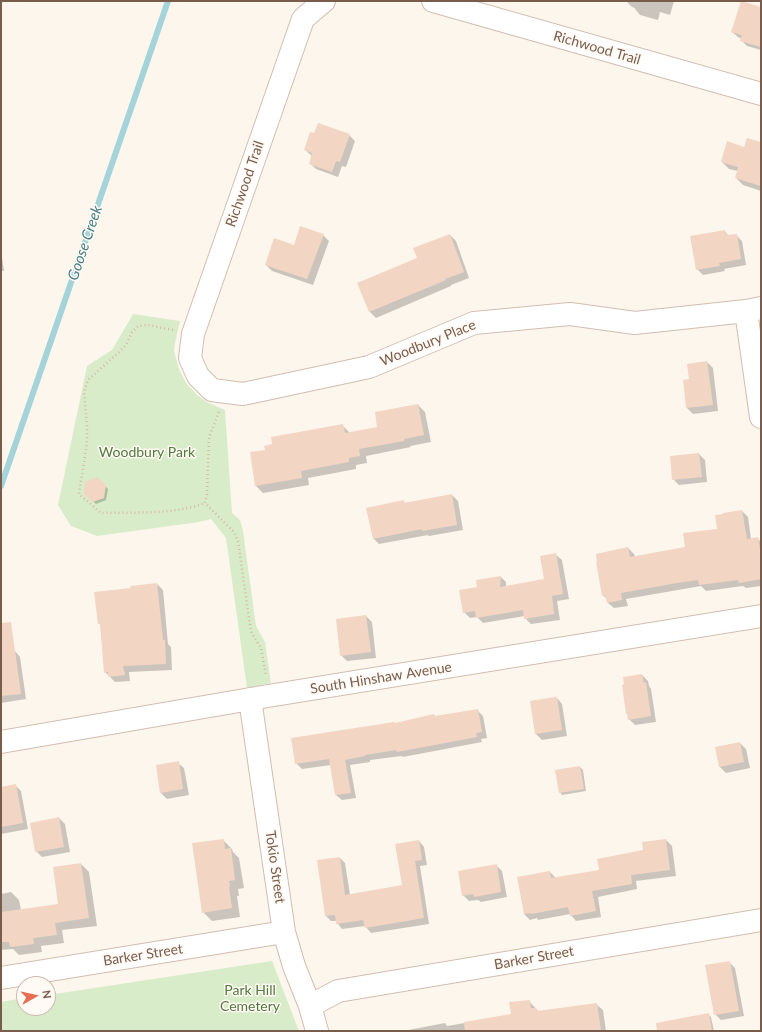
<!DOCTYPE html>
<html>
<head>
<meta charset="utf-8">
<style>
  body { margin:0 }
  #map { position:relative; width:762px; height:1032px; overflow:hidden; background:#fdf6ec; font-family:Lato,sans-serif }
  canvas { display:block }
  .frame { position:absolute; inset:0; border:2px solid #7a5c4d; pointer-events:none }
  .north { position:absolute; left:16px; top:976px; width:40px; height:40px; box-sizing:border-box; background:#fffaf3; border:1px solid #cabbb1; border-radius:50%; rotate:82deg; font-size:11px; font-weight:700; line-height:16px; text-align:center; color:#7a5c4d }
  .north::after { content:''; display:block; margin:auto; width:14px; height:18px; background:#e76f51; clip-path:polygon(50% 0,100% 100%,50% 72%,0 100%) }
</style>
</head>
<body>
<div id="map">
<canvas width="762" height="1032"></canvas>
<div class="frame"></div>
<div class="north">N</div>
</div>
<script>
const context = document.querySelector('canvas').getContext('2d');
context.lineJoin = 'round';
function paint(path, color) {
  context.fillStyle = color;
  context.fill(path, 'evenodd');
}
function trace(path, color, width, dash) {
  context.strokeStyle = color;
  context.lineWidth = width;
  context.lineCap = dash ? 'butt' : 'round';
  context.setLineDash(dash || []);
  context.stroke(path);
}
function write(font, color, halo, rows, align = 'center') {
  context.font = font + ' Lato,sans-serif';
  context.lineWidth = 3;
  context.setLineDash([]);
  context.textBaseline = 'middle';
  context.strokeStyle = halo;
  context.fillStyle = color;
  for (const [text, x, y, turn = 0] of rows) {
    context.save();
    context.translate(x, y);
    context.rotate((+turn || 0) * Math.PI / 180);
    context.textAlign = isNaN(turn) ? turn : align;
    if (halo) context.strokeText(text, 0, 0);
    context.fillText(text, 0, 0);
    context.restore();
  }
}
const green = new Path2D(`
  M133,314L180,321L175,343L174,351L179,369L186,383L197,395L207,402L225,410L232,513L240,520L243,531L256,626L265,642L271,683L247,688L226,538L211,519L199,522L97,536L71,526L58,505L87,366L112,350Z
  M272,961L299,1031H1V1002L24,998V1008H48V995Z`);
const shadow = new Path2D(`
  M626,1H674L670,15L660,12L658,20L640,15L635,9V8L632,7Z
  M761,8V50L747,46L741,40L742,39L738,37L732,32Z
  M349,135L355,141L346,167L342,166L338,177L316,169L310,163L312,156L305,150Z
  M761,143V191L743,185L736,178L738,171L729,169L722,162L745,148Z
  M724,231L729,236L736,235L742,241L746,265L724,269L725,271L703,275L697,269Z
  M323,235L329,241L313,285L272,271L266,265Z
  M450,235L456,241L469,278L451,285V286L376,318L370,312L358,284L418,258Z
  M1,250L4,271H1Z
  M707,362L713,368L718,411L693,414L687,408L684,381L690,380Z
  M418,405L425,412L431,442L410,446L411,447L366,456L367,463L356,465V469L308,478L309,485L263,493L256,486L266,450L343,426L350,433L378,428Z
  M699,454L705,460L707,482L679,485L673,479Z
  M105,486L108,489L106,500L96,504L85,493Z
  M452,495L458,501L463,530L429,536L428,535L379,544L373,538L403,501L405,503Z
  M742,511L748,517L751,539L757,538L761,542V586L746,588L743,586L706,591L701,586L626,599L628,606L614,608L608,603L607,599L603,595L628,548L634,554L635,557L686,548L718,529Z
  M556,555L562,560L569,599L557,601L560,620L531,624L525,618V616L483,623L477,617L470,618L464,612L479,588L501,577L506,582V587L546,580Z
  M157,584L163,590L168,644L171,647L172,670L129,672L130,681L115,682L105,672Z
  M366,616L372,622L376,658L347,661L341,655Z
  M15,651L20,657L26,699L1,703V653Z
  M642,675L648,681L649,686L651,689L656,722L635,725L629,719L628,715Z
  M557,698L562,704L567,736L542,740L536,734L531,701Z
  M478,711L483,716L487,738L481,739L482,742L403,757L402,756L370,760V762L350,765L356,798L342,800L336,795L331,765L302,769L296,763L395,724L434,715L436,717Z
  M740,743L746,749L750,768L726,773L720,767L716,748Z
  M178,763L184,768L189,795L167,799L161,793L157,766Z
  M580,767L583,770L586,791L562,795L560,792Z
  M15,785L21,791L28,829L1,834V788Z
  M59,818L65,824L70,852L42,857L36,851Z
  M223,840L232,849L233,852L239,858L244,888L238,889L239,896H237L240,917L212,921L203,912Z
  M666,840L672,846L676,876L636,881L637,889L598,897L601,917L576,921L570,914L538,920L537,918L530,920L524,914L550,872L556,878L601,871Z
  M419,841L424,847L427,865L420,866L429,924L371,933L366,927L365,926L342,929L337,923V921H331L326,916L340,858L345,863L350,895L403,886Z
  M81,864L89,872L97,926L62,930L64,943L41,946L42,952L19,955L13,949L1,950V894L11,892L19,900L21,910L59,905Z
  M496,865L502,871L507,897L481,902L478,900L469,901L463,895Z
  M729,962L735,968L744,1016L721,1020L715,1014Z
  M529,1001L539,1012L596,1004L603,1010L606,1031H403L445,1023L447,1026L512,1015Z
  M708,1014L711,1017L714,1031H688Z`);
const stream = new Path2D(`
  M1,486L168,1`);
const building = new Path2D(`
  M741,1L761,7V47L740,41L742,35L731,32Z
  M318,123L350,134L340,162L336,161L332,172L309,164L312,153L304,150L310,132L314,133Z
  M747,138L761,142V186L735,178L738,167L721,162L727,141L744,147Z
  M300,226L324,234L307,279L265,265L274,238L294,245Z
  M725,230L726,235L737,234L741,259L719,263L720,266L696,270L690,236Z
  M450,234L464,272L445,279L446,280L369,312L357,283L417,258L413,248Z
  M707,361L713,405L686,408L683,380L689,379L687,364Z
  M418,404L424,435L404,439V441L359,449L360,456L349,458V462L301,471L302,478L255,486L250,452L265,450L264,446L272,444L271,437L343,424L345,433L377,427L375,412Z
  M699,453L702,477L672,480L670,456Z
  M97,477L106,485L104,498L93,502L84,494L85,482Z
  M452,494L457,525L422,531V529L373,539L366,508L404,500V503Z
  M742,510L747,539L758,537L761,556V579L739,583L738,580L699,585L698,580L677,583L621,593L622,600L607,603L605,595L602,596L596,562H597L596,554L628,547L630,557L685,547L683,533L717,529L715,515L723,514V513Z
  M556,553L563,594L552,596L554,614L524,619L523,610L476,618L475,611L463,613L459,590L477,587L476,580L501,576L500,587L544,579L540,556Z
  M157,583L163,640H165L166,664L123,666L125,675L108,677V672L104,673L100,624H98L94,592L131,588L130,586Z
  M366,615L371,652L340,656L336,619Z
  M11,622L21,694L1,696V623Z
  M642,674L644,683L646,682L651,716L628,720L627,714H626L622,685L624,684L623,677Z
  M555,697H557L562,730L535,734L530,701Z
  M478,709L482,732L476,733L477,737L397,752L396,750L365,755V756L345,760L351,793L335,795L329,759L295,764L291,738L394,722L395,723L434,714L435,716Z
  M740,742L744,762L719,767L715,747Z
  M179,761L183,789L160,793L156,765Z
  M580,766L584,789L559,793L555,770Z
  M16,784L23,823L1,827V787Z
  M59,817L64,847L35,852L30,823Z
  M224,839L225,849L231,848L235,880L229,881L230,887H229L232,908L202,913L192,843Z
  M666,839L670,870L631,875L632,884L592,891L596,911L570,916L568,907L531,914V913L524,914L517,877L550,871L551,878L599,870L597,859L643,850L642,842Z
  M419,840L422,860L415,861L424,918L365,928L363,920L336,924L335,915L325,916L317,860L340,857L345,895L402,885L395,844Z
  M81,863L89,918L55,923L57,935L33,938L34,944L10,947L9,942H1V912L58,904L53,867Z
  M497,864L501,892L474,897L473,894L462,896L458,871Z
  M730,961L739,1011L714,1015L705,965Z
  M530,1000L531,1008H536L537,1011L597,1003L601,1031H465L464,1022L511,1014L509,1002Z
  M709,1013L712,1031H657L656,1023Z`);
const path = new Path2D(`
  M173,330L148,325L138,326L132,332L126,345L117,354L88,380L84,392L87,425V443L79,494L101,513C135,512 172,515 205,503
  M219,412L209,437L207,494L205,503L234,532L238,541L251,632L261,648L266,676`);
const minor = new Path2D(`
  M324,1L303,19L193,334L190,358L198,376L212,390L243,394L369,367L474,323L570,314L635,323L746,311L761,308
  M433,1L761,94
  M746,311L761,417
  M250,699L284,932L294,966L310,1006L317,1031
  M1,742L268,696L761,616
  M1,978L284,932
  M310,1006L338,991L761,920`);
const streetNames = [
  ["Richwood Trail",597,48,16],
  ["Richwood Trail",245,184,-71],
  ["Woodbury Place",428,343,-22],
  ["South Hinshaw Avenue",381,678,-9],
  ["Tokio Street",275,867,82],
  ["Barker Street",143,955,-9],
  ["Barker Street",534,958,-10]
];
const parkNames = [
  ["Woodbury Park",147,452],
  ["Park Hill",250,990],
  ["Cemetery",250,1006]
];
const waterNames = [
  ["Goose Creek",85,243,-71]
];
paint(green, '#d8ecc9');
paint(shadow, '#0003');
trace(stream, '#a5d3da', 6);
paint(building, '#f3d5c3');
trace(minor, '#d1beb0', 24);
trace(path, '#d9b8a5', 2.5, [1, 3]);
trace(minor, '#fff', 22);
write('14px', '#7a5c4d', '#fffaf3', streetNames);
write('14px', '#537a41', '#fffaf3', parkNames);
write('italic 15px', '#437c86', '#fffaf3', waterNames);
</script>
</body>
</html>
